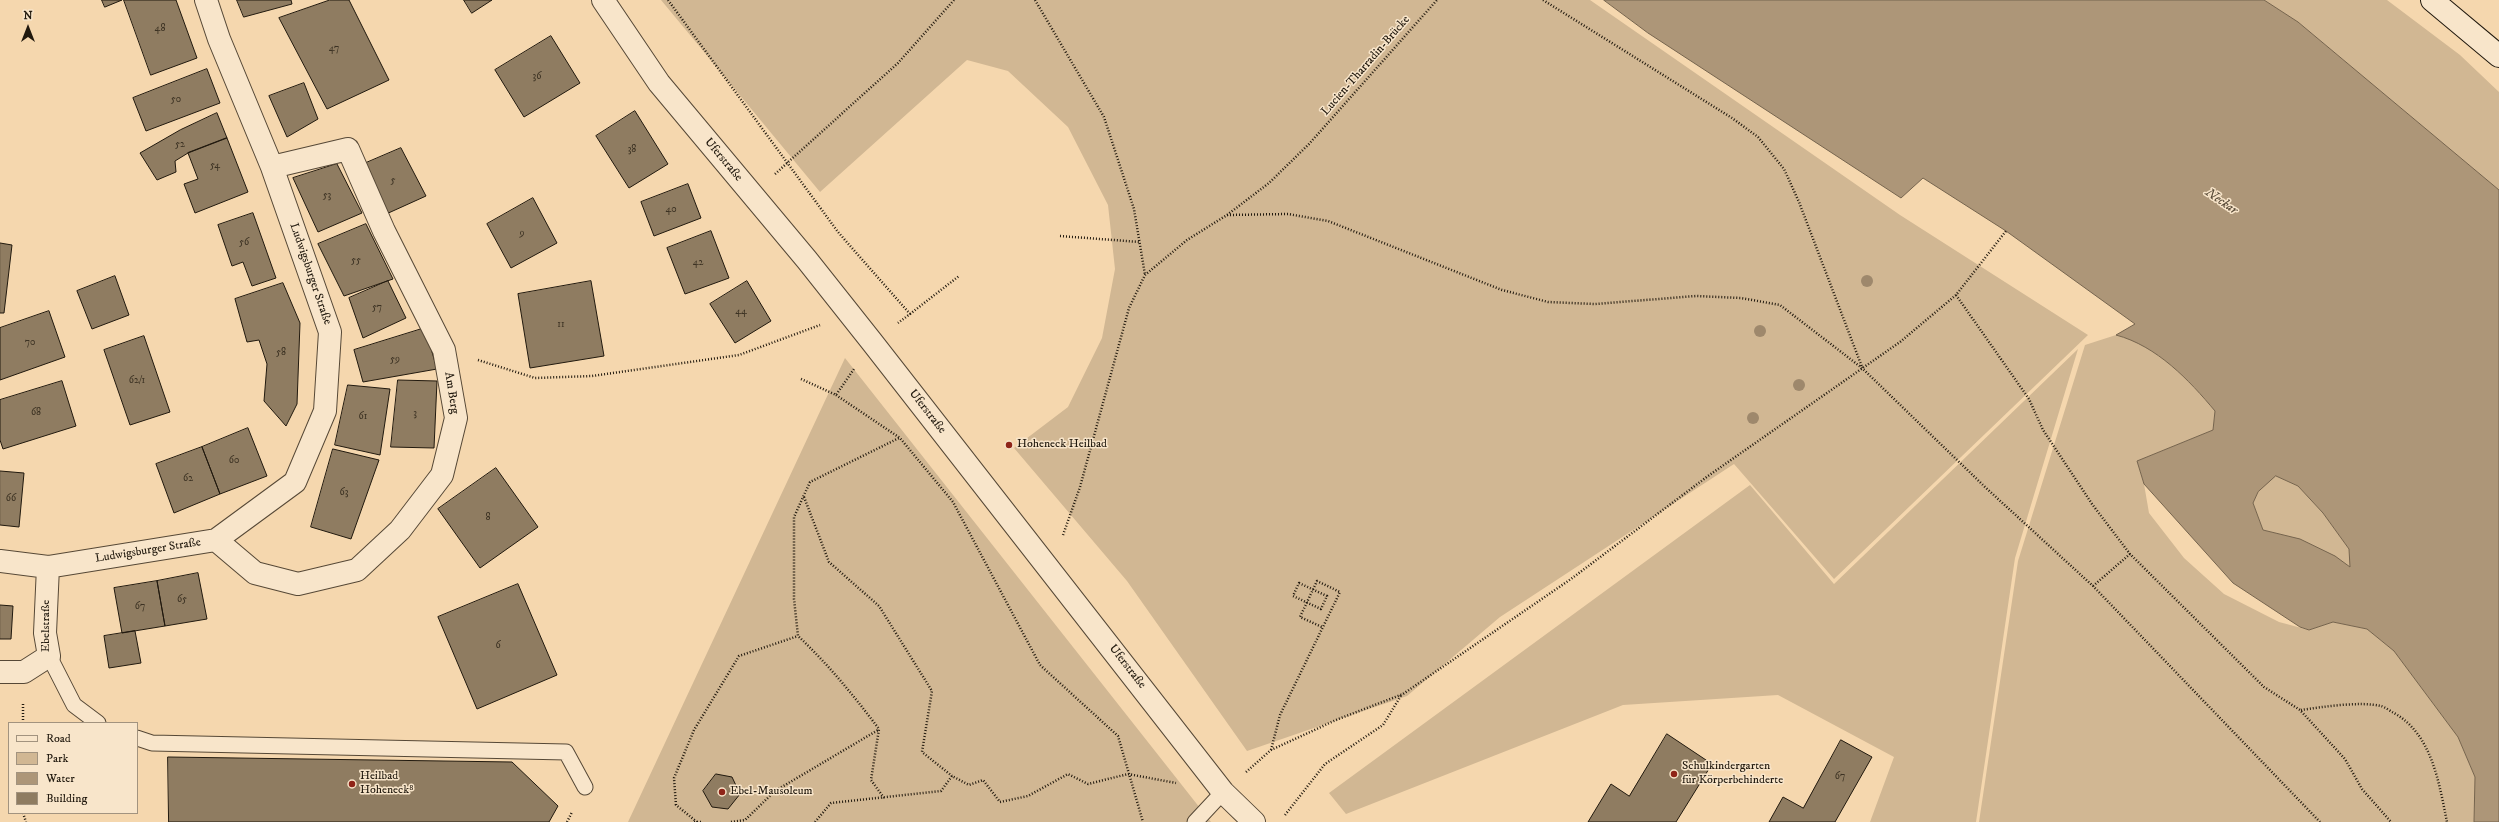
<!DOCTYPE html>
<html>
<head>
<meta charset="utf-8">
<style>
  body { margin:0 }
  #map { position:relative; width:2499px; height:822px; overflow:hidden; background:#f5d7ae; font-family:"IM FELL DW Pica",serif }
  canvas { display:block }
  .legend { position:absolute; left:8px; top:722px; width:130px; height:92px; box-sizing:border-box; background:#f8e5ca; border:1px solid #a2937f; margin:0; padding:5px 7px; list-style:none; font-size:12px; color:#21190e }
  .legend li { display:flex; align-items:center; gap:8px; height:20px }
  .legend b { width:20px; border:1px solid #a2937f }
  .north { position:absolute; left:8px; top:8px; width:40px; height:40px; -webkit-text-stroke:3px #f8e5ca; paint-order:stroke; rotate:0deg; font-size:11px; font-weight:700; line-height:16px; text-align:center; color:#21190e }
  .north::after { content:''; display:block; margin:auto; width:14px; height:18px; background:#21190e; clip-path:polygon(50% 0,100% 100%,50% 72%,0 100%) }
</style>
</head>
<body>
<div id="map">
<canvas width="2499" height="822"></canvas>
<ul class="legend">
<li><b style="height:5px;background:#f8e5ca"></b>Road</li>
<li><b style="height:11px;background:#d1b793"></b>Park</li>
<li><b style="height:11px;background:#ad9678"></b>Water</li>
<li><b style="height:11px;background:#8f7c61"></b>Building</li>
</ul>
<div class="north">N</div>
</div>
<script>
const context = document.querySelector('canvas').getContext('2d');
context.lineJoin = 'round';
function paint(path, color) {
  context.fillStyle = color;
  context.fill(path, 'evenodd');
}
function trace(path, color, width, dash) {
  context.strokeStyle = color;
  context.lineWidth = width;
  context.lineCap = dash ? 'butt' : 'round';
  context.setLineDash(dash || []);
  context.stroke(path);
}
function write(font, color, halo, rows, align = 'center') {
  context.font = font + ' "IM FELL DW Pica",serif';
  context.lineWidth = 3;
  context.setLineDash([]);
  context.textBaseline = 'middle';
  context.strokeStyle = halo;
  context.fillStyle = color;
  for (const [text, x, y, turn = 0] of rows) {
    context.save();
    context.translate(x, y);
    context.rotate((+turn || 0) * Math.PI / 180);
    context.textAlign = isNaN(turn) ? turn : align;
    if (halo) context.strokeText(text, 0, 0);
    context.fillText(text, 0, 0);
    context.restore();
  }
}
const green = new Path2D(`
  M661,0H1590L1900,215L2088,335L1834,579L1734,464L1500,617L1407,696L1247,751L1127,581L1014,448L1068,407L1102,338L1115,269L1108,205L1068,127L1008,71L967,60L820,192Z
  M2264,0H2387L2460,55L2499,92V190L2298,22Z
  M2116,335C2158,346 2188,380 2215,411L2213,430L2137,461L2144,484L2149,513L2184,558L2224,594L2279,622L2309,630L2333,622L2367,629L2394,651L2458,737L2475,777L2474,822H1979L2018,561L2085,345Z
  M2078,349L2015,558L1976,822H1870L1894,757L1778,695L1623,705L1346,814L1329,793L1750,485L1834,584Z
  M845,358L1211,822H628Z
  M2276,476L2298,486L2323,513L2349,549L2351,568C2324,547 2296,538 2263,530L2253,503L2258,492Z`);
const water = new Path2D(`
  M1604,0H2264L2298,22L2499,190V822H2474L2475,777L2458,737L2394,651L2367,629L2333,622L2309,630L2300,627L2233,583L2144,484L2137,461L2213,430L2215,411C2189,380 2157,346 2116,335L2135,324L2006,231L1923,178L1901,198L1648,33ZM2276,476L2298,486L2323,513L2349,549L2350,567L2335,556L2300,539L2263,530L2253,503L2258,492Z`);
const building = new Path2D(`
  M102,0H122L105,7Z
  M124,0H176L197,58L151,75Z
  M237,0H291L292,4L244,17Z
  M330,0H349L389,80L327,109L279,18Z
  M464,0H492L472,13Z
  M551,36L580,83L524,117L495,70Z
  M207,69L220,103L146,131L133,98Z
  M304,83L318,119L287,137L269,96Z
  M635,111L668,164L629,188L596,136Z
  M217,113L227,138L188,153L175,161L176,172L157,180L140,153L180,130Z
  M227,138L248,192L195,213L184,184L198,179L188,153Z
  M401,148L426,196L384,215L359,166Z
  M337,164L362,213L318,232L293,178Z
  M688,184L701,218L654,236L641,202Z
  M533,198L557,243L511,268L487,224Z
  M253,213L276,278L252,286L243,262L232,266L218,225Z
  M366,224L393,279L344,296L318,244Z
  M711,231L729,278L685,294L667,248Z
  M0,243L12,245L4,313H0Z
  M115,276L129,315L92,329L77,291Z
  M388,281L406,318L363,338L349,298Z
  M591,281L604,356L530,368L518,294Z
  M747,281L771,321L735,343L710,304Z
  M283,283L300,323L297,404L286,426L264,401L267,364L259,340L247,342L235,299Z
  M49,311L65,357L0,380V328Z
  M425,328L437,369L363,382L354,350Z
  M144,336L170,412L130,425L104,350Z
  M398,380L437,381L434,448L391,447Z
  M62,381L76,426L3,449L0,440V400Z
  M348,385L390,389L380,455L335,445Z
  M248,428L267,476L220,494L202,447Z
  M202,447L220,494L174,513L156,464Z
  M333,449L379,460L351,539L311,527Z
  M496,468L538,527L480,568L438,509Z
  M0,471L24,473L19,527L0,525Z
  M198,573L207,619L165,626L157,581Z
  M157,581L165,626L122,633L114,588Z
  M518,584L557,675L477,709L438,617Z
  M0,605L13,606L11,639H0Z
  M135,631L141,663L109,668L104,636Z
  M1667,734L1712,764L1676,822H1588L1611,784L1629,796Z
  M1841,740L1872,757L1835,822H1769L1783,797L1803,808Z
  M168,757L512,762L558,806L549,822H169Z
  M716,774L732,777L740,794L728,809L712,807L703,791Z`);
const path = new Path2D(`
  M668,0L838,232L910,314L898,323
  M1035,0L1104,117L1134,209L1145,275
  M1543,0L1732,118L1758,137L1784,169L1799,202L1862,367
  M775,174L898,63L954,0
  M1227,215L1288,214L1328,221L1502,290L1548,302L1595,304L1696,296L1741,298L1780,305L1862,368L1985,487L2093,586L2320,822
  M1060,236L1140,242
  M1956,295L2029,399L2043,430L2092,504L2130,554L2264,687L2300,710L2345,759L2362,789L2391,822
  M910,314L959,276
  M478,360L535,378L592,376L739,355L820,325
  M801,379L836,395L854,369
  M836,395L900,438L953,502L1040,665L1118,736L1143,822
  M804,497L829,562L879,606L932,691L922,752L952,776
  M1063,535L1080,487L1129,308L1145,275L1187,240L1227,215L1269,183L1309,144L1437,0
  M1299,583L1327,596L1321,609L1293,596Z
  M2093,586L2130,554
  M2301,710C2322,707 2360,701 2381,706C2385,707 2390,711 2394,713C2432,734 2439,783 2447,822
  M23,723V704
  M1271,750L1280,715L1340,592L1317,581L1300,617L1322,627
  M1246,772L1271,750L1336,720L1403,694L1571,579L1708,476L1900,342L1956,295L2006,231
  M884,798L871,780L879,729C854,696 828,664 798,636L794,599V517L810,482L899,438
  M23,813L26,822
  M1285,815L1325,764L1383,725L1402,694
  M567,822L572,812
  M694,822H702
  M697,822L676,805L674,778L694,730L739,656L798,636
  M731,822L745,820L775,791L878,730
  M815,822L831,803L941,791L952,776L969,785L983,780L1000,802L1028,796L1068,774L1088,784L1128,774L1176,783`);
const service = new Path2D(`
  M49,656L74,705L98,723
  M137,738L152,743L566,752L585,787
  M1195,822L1223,792`);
const minor = new Path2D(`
  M216,540L255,573L298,584L357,570L400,530L442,475L456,418L444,350L384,231L348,149L272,167
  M0,561L48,567L216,540L295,482L325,411L330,332L272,167L219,39L206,0
  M0,672H24L49,656L45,633L48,567`);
const tertiary = new Path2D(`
  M603,0L659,83L807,260L872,342L1223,792L1254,822`);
const secondary = new Path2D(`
  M2432,0L2499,56`);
const trees = [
  [1867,281],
  [1760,331],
  [1799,385],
  [1753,418]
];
const markers = [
  [1009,445,4,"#8f2418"],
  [1674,774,4,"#8f2418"],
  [352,784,4,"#8f2418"],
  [722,792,4,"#8f2418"]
];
const numberNames = [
  ["48",160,29],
  ["47",334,49],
  ["36",537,77],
  ["50",176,100],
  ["52",180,145],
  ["38",632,150],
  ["54",215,166],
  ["5",393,181],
  ["53",327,196],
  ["40",671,210],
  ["9",522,234],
  ["56",244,243],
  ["55",356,261],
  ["42",698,263],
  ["57",377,308],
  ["44",741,312],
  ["11",561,325],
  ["70",30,343],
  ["58",281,353],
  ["59",395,360],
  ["62/1",137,381],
  ["68",36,413],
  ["3",415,414],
  ["61",363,417],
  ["60",234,461],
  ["62",188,479],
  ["63",344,493],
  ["66",11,499],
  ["8",488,518],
  ["65",182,600],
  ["67",140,607],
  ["6",498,646],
  ["67",1840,777]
];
const streetNames = [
  ["Lucien-Tharradin-Brücke",1366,66,-49],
  ["Uferstraße",723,160,50],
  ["Ludwigsburger Straße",310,274,71],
  ["Am Berg",451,393,81],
  ["Uferstraße",927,412,52],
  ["Ludwigsburger Straße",148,551,-9],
  ["Ebelstraße",47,626,-90],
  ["Uferstraße",1127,667,52]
];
const poiNames = [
  ["Hoheneck Heilbad",1017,445],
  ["Schulkindergarten",1682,767],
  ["für Körperbehinderte",1682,781],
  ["Heilbad",360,777],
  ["Hoheneck⁸",360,791],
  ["Ebel-Mausoleum",730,792]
];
const waterNames = [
  ["Neckar",2221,202,35]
];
paint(green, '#d1b793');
paint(water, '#ad9678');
trace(water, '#75644e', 1);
paint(building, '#8f7c61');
trace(building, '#21190e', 1);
trace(service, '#564836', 17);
trace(minor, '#564836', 24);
trace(tertiary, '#564836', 24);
trace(secondary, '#21190e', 24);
trace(path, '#21190e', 2.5, [1, 2]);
trace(service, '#f8e5ca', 15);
trace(minor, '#f8e5ca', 22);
trace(tertiary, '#f8e5ca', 22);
trace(secondary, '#f8e5ca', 22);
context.fillStyle = '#9e886c';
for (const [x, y] of trees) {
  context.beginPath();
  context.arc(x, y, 6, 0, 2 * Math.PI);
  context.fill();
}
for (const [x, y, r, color] of markers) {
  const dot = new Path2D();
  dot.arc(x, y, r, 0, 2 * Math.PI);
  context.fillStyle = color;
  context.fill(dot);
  trace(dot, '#f8e5ca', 1.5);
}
write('10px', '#3c3223', null, numberNames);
write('12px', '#21190e', '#f8e5ca', streetNames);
write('12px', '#21190e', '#f8e5ca', poiNames, 'left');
write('italic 13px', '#594b38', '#f8e5ca', waterNames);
</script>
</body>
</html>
